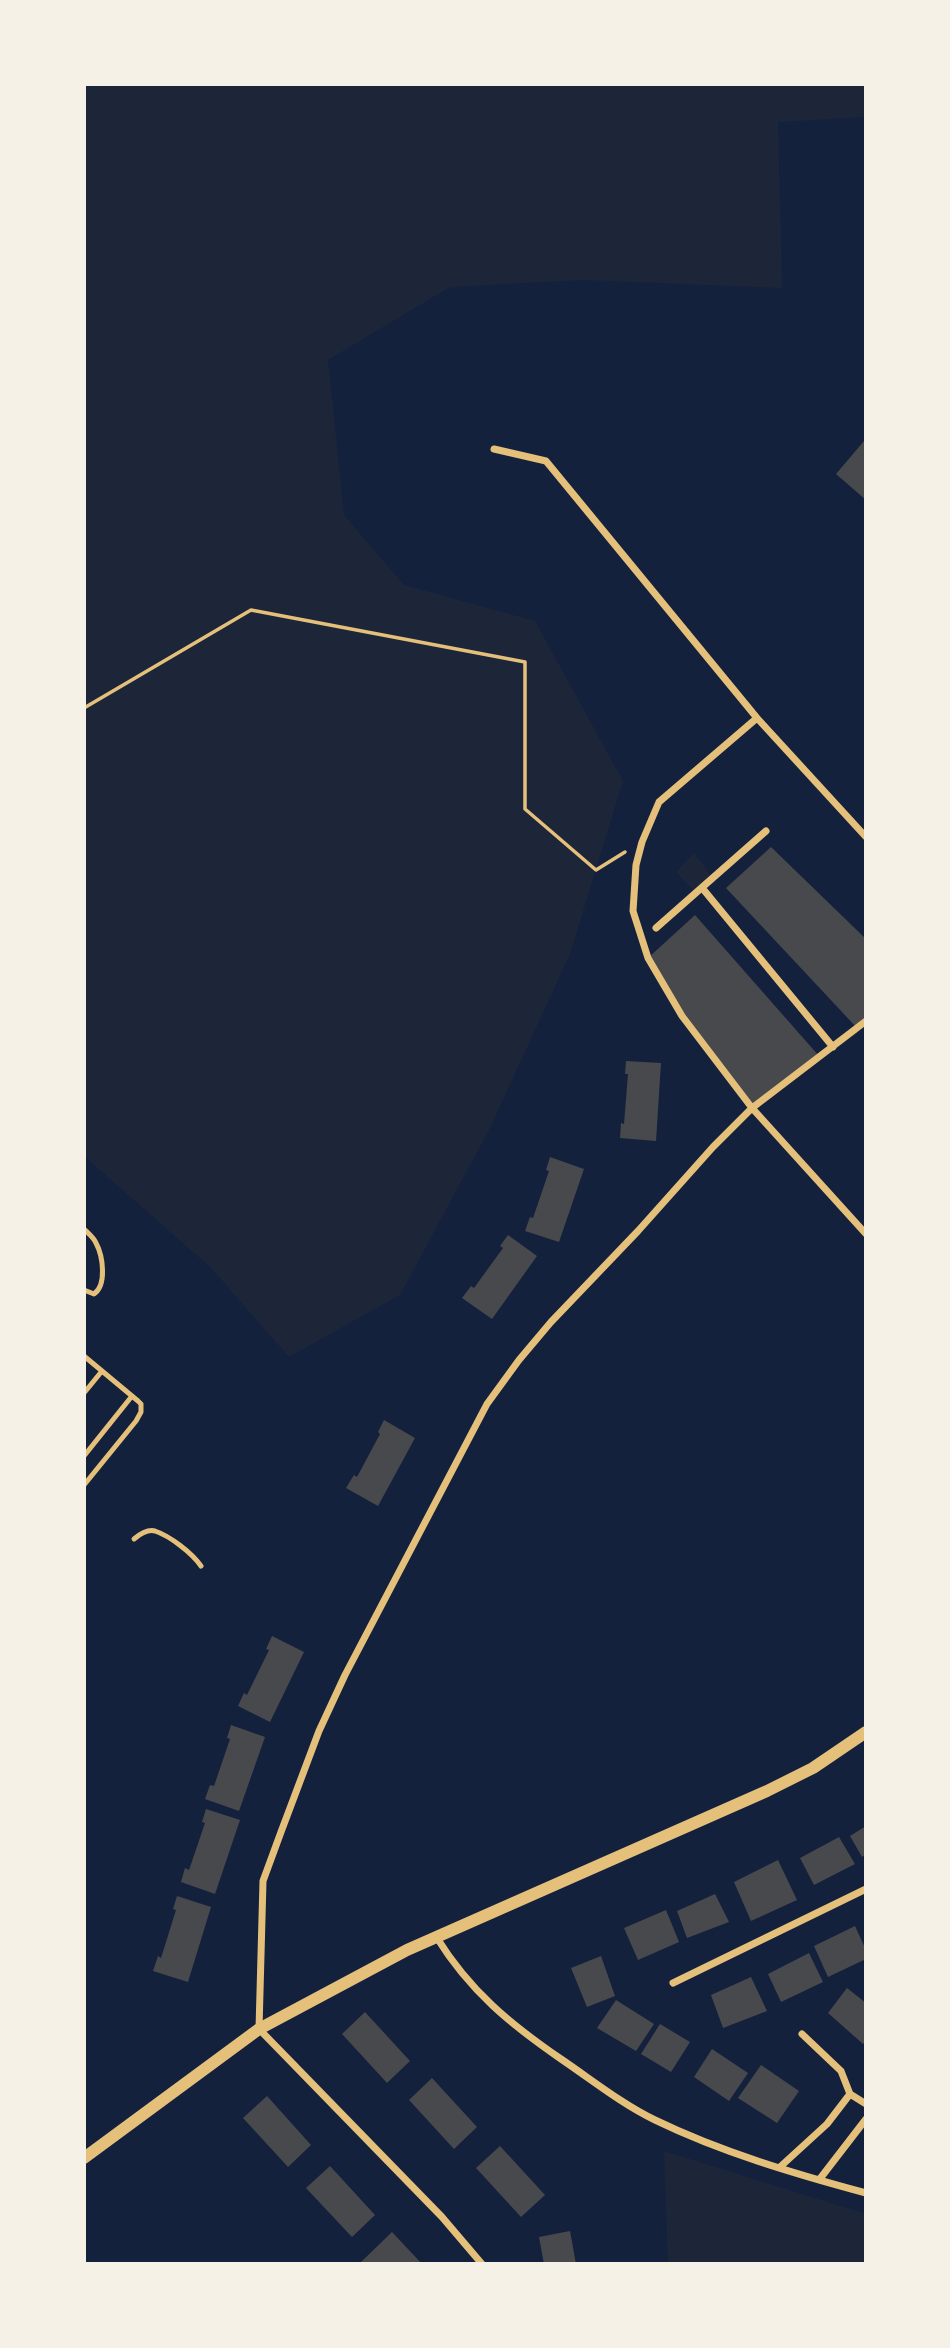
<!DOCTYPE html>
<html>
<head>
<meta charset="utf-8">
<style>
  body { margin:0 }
  #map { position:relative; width:950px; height:2348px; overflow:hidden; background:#14213d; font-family:Overpass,sans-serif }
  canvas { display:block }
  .frame { position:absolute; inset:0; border:86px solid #f6f1e7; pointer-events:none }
</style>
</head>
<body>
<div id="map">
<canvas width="950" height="2348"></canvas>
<div class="frame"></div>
</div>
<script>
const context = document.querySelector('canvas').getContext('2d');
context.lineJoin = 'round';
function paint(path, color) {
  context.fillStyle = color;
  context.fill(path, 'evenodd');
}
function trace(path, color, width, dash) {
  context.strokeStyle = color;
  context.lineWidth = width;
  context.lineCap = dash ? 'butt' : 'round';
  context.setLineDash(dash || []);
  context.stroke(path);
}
const green = new Path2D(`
  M84,84H866V117L778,122L782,288L583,280L450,287L328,360L344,515L404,585L535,621L623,781L570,954L489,1130L400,1295L289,1357L211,1268L84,1156Z
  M694,853L714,879L697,894L676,872Z
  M664,2151L866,2214V2264H668Z`);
const building = new Path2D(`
  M864,441L866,443V500L836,474Z
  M771,847L866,939V1021L857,1028L726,888Z
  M695,915L819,1056L752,1108L682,1016L648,958Z
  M626,1061L661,1063L656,1141L620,1138L621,1123L624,1124L628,1074H625Z
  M550,1157L584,1169L559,1242L525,1231L530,1217L533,1218L549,1171L546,1170Z
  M508,1235L537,1256L492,1319L462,1298L471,1286L474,1288L503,1248L500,1246Z
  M384,1420L415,1438L378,1506L346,1488L354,1475L357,1477L380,1434L378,1432Z
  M272,1636L304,1652L270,1722L238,1706L244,1693L247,1695L269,1650L266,1649Z
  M231,1725L265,1737L239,1811L205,1799L210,1785L214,1786L230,1739L227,1738Z
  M206,1809L240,1820L215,1894L181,1882L185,1868L189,1870L205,1823L202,1822Z
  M866,1826V1854L862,1857L850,1836Z
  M839,1837L855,1864L814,1885L800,1858Z
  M778,1860L797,1900L751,1921L734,1882Z
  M715,1894L729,1922L687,1938L677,1911Z
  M177,1896L211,1907L188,1982L153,1971L158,1956L161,1958L176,1910L173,1909Z
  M666,1910L679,1942L638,1960L624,1928Z
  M855,1926L866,1950V1959L828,1977L814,1946Z
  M809,1953L823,1982L781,2002L768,1974Z
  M601,1956L615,1996L587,2007L571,1968Z
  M751,1977L767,2011L723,2028L711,1995Z
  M847,1988L866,2003V2040L863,2044L828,2013Z
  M616,2000L654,2024L636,2051L597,2028Z
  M365,2012L410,2061L387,2083L342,2034Z
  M660,2024L690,2042L671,2072L641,2054Z
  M712,2049L748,2073L729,2101L694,2077Z
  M761,2065L799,2091L777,2123L738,2098Z
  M432,2078L477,2127L454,2149L409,2100Z
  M267,2096L311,2145L288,2167L243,2118Z
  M500,2146L545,2195L521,2217L476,2168Z
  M330,2166L375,2215L352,2237L306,2188Z
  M570,2231L576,2264H544L539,2237Z
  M392,2232L422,2264H362L361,2262Z`);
const path = new Path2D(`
  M84,708L251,610L525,662V809L596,870L625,852`);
const service = new Path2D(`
  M84,1229C88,1233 94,1238 96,1243C103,1256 107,1285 94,1294L84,1290
  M84,1356L102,1371L84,1393
  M84,1456L132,1396
  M84,1485L136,1421L141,1412V1404L138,1401L102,1371
  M134,1539C140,1534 147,1529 155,1531C170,1536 192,1553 201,1566`);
const minor = new Path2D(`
  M494,449L546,461L757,718L866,837
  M757,718L659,802L642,842L636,865L633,911L648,958L682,1016L752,1108L866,1234
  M703,889L833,1047
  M656,928L766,831
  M437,1938C470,1991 510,2024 561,2059C592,2080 622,2104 655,2120C721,2152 795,2174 866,2193
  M673,1983L866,1889
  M802,2034L841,2071L850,2094
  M850,2094L866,2104
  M780,2167L827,2124L850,2094
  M819,2180L866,2119
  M482,2264L442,2217L259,2029L263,1881L281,1832L319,1731L345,1675L487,1404L519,1360L551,1322L638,1231L713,1147L752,1108L866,1021`);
const tertiary = new Path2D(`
  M84,2158L259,2029L407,1950L767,1791L813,1768L866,1732`);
paint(green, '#1d2539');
paint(building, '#48494c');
trace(path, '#e5c07b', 3.5);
trace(service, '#e5c07b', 5);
trace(minor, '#e5c07b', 7);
trace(tertiary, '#e5c07b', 12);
</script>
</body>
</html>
